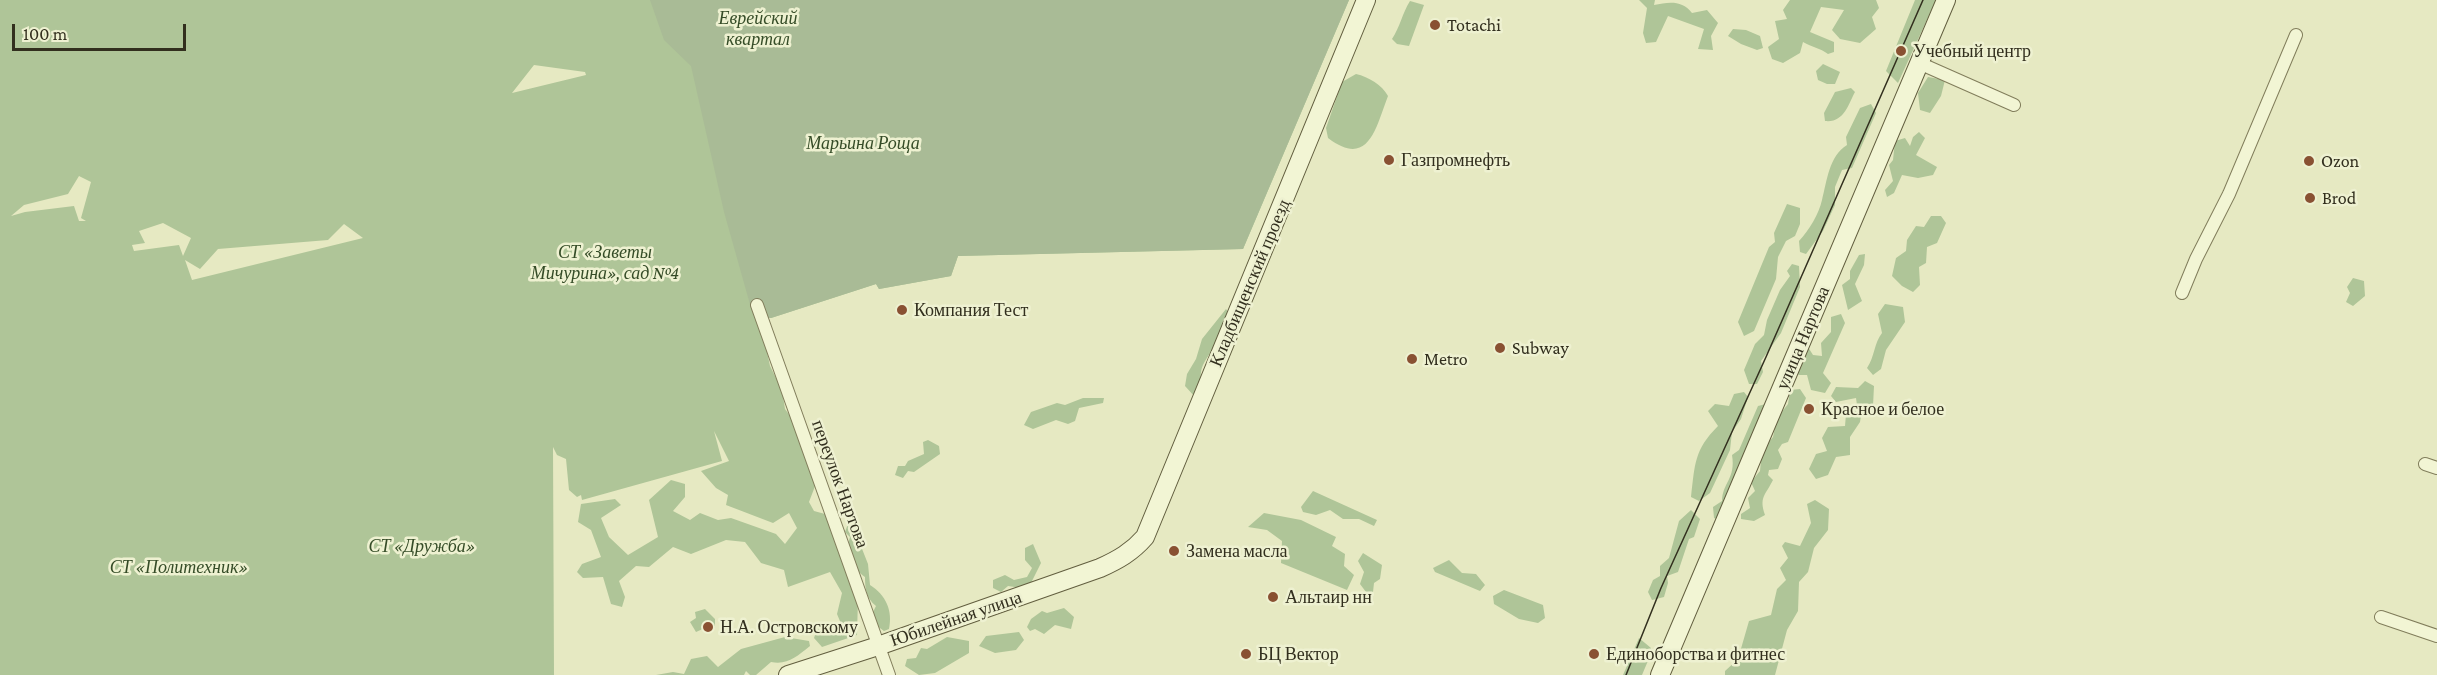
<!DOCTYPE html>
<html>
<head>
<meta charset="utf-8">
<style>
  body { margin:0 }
  #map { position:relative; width:2437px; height:675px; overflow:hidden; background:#e6e9c2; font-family:"Crimson Pro",serif }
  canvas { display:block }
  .scale { position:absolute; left:12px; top:24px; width:174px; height:27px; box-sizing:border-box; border:3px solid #322f1e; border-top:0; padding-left:8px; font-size:18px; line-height:21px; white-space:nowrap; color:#322f1e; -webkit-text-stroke:4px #eef1d1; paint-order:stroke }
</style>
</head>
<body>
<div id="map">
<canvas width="2437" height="675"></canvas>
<div class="scale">100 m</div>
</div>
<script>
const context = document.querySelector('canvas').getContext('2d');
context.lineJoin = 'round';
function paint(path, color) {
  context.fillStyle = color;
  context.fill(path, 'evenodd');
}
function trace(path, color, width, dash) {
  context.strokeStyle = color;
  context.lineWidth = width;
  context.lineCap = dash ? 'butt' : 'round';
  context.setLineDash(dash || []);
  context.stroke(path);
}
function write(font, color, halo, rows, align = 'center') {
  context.font = font + ' "Crimson Pro",serif';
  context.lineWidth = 5;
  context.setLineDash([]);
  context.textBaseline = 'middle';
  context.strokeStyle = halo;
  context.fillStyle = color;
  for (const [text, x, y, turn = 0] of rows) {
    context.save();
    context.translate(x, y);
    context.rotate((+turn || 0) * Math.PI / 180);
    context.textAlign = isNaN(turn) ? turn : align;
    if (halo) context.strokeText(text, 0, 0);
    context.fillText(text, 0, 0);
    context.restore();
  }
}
const green = new Path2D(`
  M0,0H1349L1243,249L958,256L951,276L879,289L876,284L771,318L757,316L762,328L770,366L782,390L785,409L806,437L817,481L809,502L814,511L825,514L840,546L849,581L858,598L857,635L822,647L814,638L818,626H842L837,614L842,593L830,572L788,587L784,570L761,563L745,542L726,540L691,554L673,547L649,567L636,566L619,581L625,597L622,607L611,604L603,577L583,578L577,572L582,564L601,557L591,530L578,522L581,504L615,499L621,505L601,518L609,537L628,555L658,537L649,500L671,480L685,484V497L673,511L690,520L700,513L718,520L731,518L776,534L785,544L797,528L789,513L773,523L726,505L728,495L716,488L701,471L729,461L714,431L722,461L582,500L581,495L577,497L569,490L566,459L557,455L553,447L554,675H0ZM534,65L585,72L586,75L512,93ZM79,176L91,182L81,218L86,221H79L74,206L25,212L11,216L24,205L68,194ZM163,223L191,238L183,256L179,245L134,251L132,245L145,243L139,231ZM344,224L363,238L192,280L185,260L200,269L218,249L328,240Z
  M1639,0H1655L1654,5C1669,2 1682,0 1692,13L1707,10L1718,23L1711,36L1713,50L1698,49L1704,29L1668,16L1656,42L1646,43L1643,33L1647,8Z
  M1790,0H1876L1879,8L1872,17L1876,29L1860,43L1840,39L1832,30L1844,10L1821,7L1810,32L1834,42V52L1828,54C1820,48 1812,47 1803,42L1800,53L1783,63L1772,59L1768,47L1779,39L1775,21L1787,19L1783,10Z
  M1915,0H1936L1898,83L1886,71Z
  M1410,1L1424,5L1409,46L1397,44L1392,39C1400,27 1402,14 1410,1Z
  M1733,29L1746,30L1760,36L1763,48L1757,50L1741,44L1728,36Z
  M1823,64L1840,72L1835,84H1827L1818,80L1816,71Z
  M1356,74C1369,77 1382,85 1388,96C1376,127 1369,169 1328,138L1326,128L1342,82Z
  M1928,77L1945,80L1941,96L1930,113L1920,110L1918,93Z
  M1851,88L1855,92C1848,105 1844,123 1825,121L1824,113L1835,92Z
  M1871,104L1876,113L1852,168L1842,170L1835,187V205L1823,231L1806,254L1800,252L1799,241C1809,230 1819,214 1822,200C1827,181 1829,156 1847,145L1846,137L1860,108Z
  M1919,132L1925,138L1916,155L1937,167L1933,175L1918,178L1902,175L1894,193L1887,197L1885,190L1893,181L1889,165L1893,160L1895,141L1905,138L1910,146L1913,137Z
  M1787,204L1800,208V224L1795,236L1786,241L1778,257L1776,279L1754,331L1744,336L1738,322L1769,247L1775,242L1774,233Z
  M1931,216H1941L1946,223L1937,243L1927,247L1926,263L1919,267L1920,285L1913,292L1902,286L1892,276L1896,258L1906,251L1907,240L1916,226L1924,227Z
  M1865,254L1864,265L1855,284L1862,301L1848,310L1842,285L1850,279V271L1859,255Z
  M1792,264L1799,266L1800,287L1781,333L1761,361L1763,372L1757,384H1749L1744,370L1755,344L1764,335L1767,320L1780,290L1790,276L1787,271Z
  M2353,278L2364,281L2365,296L2353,306L2346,302L2350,293L2347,287Z
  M1885,304L1903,307L1905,322L1886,350L1881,369L1873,375L1867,368C1875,356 1874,343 1882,333L1878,314Z
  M1226,309L1229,313C1229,334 1212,347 1203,365C1198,375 1204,389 1195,397L1185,386L1187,374L1196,359L1202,339Z
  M1841,314L1845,323L1823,373L1831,383L1825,393L1811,390L1807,375H1799L1794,371L1808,347L1813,355L1822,356L1821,343L1831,332V317Z
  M1865,381L1874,386L1873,406L1862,410L1860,422L1850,437V455L1836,457L1828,475L1816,479L1809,469L1816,454L1827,451L1822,438L1828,427L1845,426L1846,414L1857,405L1856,398L1836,402L1831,396L1836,387L1858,388Z
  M1800,389L1806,398L1788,442L1782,444L1778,450L1782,459L1778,469L1769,470L1768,475L1773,480C1765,496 1759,497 1765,515L1754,521L1741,519V514L1750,508L1748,498L1755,491L1751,482L1760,471L1762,450L1773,437L1777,418L1788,404L1790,390Z
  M1744,392L1748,397L1741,419L1732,432L1730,450L1710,493L1699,501L1691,497C1695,464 1694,450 1718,426L1708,411L1715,404L1729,406L1734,394Z
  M1083,398H1104L1103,403L1079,408L1075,421L1068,424L1056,420L1033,429L1024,425L1031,412L1057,403L1065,405Z
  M1766,404L1721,521L1714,518L1713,507L1722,501C1722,483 1736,479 1732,455L1739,450L1758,406Z
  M928,440L939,446L940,454L914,472L908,471L903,478L895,475L898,466H905L908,461L924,454L923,442Z
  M1313,491L1377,520L1374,526L1359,519H1343L1330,510L1316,515L1303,512L1301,507Z
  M1815,500L1829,509L1828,530L1814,548L1808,572L1799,582L1798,611L1787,630L1775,675H1725V671L1738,659L1749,621L1771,615L1777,589L1786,580L1780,568L1788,558L1782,546L1785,542L1800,546L1811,523L1807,504Z
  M1691,510L1700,519L1694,537L1689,539L1678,572L1667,576L1668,583L1664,597L1652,600L1648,592L1653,580L1660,576V566L1669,558L1679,521Z
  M1264,513L1301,520L1336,537L1332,546L1345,554L1344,566L1354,575L1347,590L1281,563L1282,541L1267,530L1248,527Z
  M848,524L853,526L868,564L870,585C886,595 893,611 889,629L884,631L877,626L872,614L876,606C866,598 865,589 865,577C852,568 845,553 850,537L845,532Z
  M1033,544L1041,563L1028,589L1008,586L1001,592L993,588V580L1005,575L1014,580L1027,577L1032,568L1025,560V548Z
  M1363,553L1382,565L1380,579L1374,583L1373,592H1366L1360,584L1364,572L1358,561Z
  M1449,560L1462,573L1476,574L1485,585L1480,591L1435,572L1433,568Z
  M1504,590L1543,605L1545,618L1538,623L1519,619L1494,604L1493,596Z
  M1064,608L1074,617L1071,629L1055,625L1044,634L1035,629L1030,631L1027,627L1031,619L1042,611L1047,613Z
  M705,609L715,619V628H705L696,632L690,622L696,618L695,612Z
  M1019,632L1024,640L1016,650L995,653L979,646L986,636Z
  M785,637L809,641L810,646C796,657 788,665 771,662L756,675H750L746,671L744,675H656L673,672L684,674L691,659L707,656L718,667L741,649Z
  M947,637L969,641V653L935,673L919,675L905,666L907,659L916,658L921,648L927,649Z
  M1639,638L1651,648L1650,656L1642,675H1623Z`);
const cemetery = new Path2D(`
  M650,0H1349L1243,249L958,256L951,276L879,289L876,284L771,318L753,315L724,212L691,66L664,40Z`);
const street = new Path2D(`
  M1919,63L2014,105
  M2182,293L2196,259L2229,194L2296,35
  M757,305L889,675
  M2425,464L2437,468
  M2381,617L2437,636`);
const secondary = new Path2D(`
  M788,675L878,646L1100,568C1118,560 1132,552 1145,537L1366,0
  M1660,675L1946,0`);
const tram = new Path2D(`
  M1626,675L1661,588L1766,357L1923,0`);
const markers = [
  [1435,25,6,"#895132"],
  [1901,51,6,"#895132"],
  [1389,160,6,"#895132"],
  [2309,161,6,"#895132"],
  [2310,198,6,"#895132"],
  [902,310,6,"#895132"],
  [1500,348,6,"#895132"],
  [1412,359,6,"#895132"],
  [1809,409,6,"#895132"],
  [1174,551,6,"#895132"],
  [1273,597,6,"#895132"],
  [708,627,6,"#895132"],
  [1246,654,6,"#895132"],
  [1594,654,6,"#895132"]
];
const parkNames = [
  ["Еврейский",758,18],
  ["квартал",758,39],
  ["Марьина Роща",863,143],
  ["СТ «Заветы",605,252],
  ["Мичурина», сад №4",605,273],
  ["СТ «Дружба»",422,546],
  ["СТ «Политехник»",179,567]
];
const poiNames = [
  ["Totachi",1447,25],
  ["Учебный центр",1913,51],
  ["Газпромнефть",1401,160],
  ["Ozon",2321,161],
  ["Brod",2322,198],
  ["Компания Тест",914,310],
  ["Subway",1512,348],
  ["Metro",1424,359],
  ["Красное и белое",1821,409],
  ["Замена масла",1186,551],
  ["Альтаир нн",1285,597],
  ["Н.А. Островскому",720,627],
  ["БЦ Вектор",1258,654],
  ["Единоборства и фитнес",1606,654]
];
const streetNames = [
  ["Кладбищенский проезд",1250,283,-67],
  ["улица Нартова",1803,338,-67],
  ["переулок Нартова",840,484,70],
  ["Юбилейная улица",956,619,-19]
];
paint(green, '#afc598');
paint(cemetery, '#a9bb96');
trace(street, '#817d5b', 14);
trace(secondary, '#625e3f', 20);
trace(street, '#f2f5d4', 12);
trace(secondary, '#f2f5d4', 18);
trace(tram, '#322f1e', 1.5);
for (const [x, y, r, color] of markers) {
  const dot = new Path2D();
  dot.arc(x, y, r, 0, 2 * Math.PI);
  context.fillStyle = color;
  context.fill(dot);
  trace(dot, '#eef1d1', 2);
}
write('italic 18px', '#354c27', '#eef1d1', parkNames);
write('18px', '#322f1e', '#eef1d1', poiNames, 'left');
write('18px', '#322f1e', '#eef1d1', streetNames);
</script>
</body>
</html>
